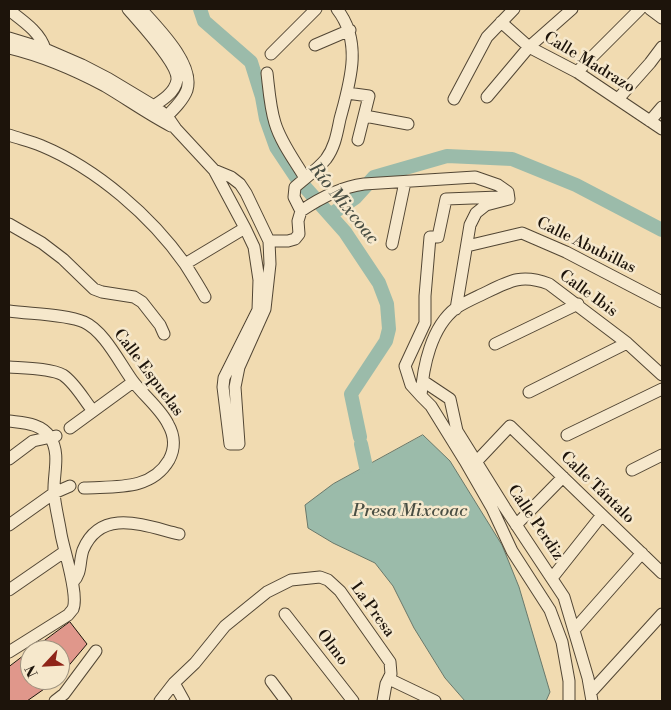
<!DOCTYPE html>
<html>
<head>
<meta charset="utf-8">
<style>
  body { margin:0 }
  #map { position:relative; width:671px; height:710px; overflow:hidden; background:#f1dbb1; font-family:"Libre Bodoni",serif }
  canvas { display:block }
  .frame { position:absolute; inset:0; border:10px solid #1d140b; pointer-events:none }
  .north { position:absolute; left:20px; top:640px; width:50px; height:50px; box-sizing:border-box; background:#f6e8cc; border:1px solid #9f937f; border-radius:50%; rotate:245deg; font-size:14px; font-weight:700; line-height:20px; text-align:center; color:#1d140b }
  .north::after { content:''; display:block; margin:auto; width:18px; height:22px; background:#8f2418; clip-path:polygon(50% 0,100% 100%,50% 72%,0 100%) }
</style>
</head>
<body>
<div id="map">
<canvas width="671" height="710"></canvas>
<div class="frame"></div>
<div class="north">N</div>
</div>
<script>
const context = document.querySelector('canvas').getContext('2d');
context.lineJoin = 'round';
function paint(path, color) {
  context.fillStyle = color;
  context.fill(path, 'evenodd');
}
function trace(path, color, width, dash) {
  context.strokeStyle = color;
  context.lineWidth = width;
  context.lineCap = dash ? 'butt' : 'round';
  context.setLineDash(dash || []);
  context.stroke(path);
}
function write(font, color, halo, rows, align = 'center') {
  context.font = font + ' "Libre Bodoni",serif';
  context.lineWidth = 5;
  context.setLineDash([]);
  context.textBaseline = 'middle';
  context.strokeStyle = halo;
  context.fillStyle = color;
  for (const [text, x, y, turn = 0] of rows) {
    context.save();
    context.translate(x, y);
    context.rotate((+turn || 0) * Math.PI / 180);
    context.textAlign = isNaN(turn) ? turn : align;
    if (halo) context.strokeText(text, 0, 0);
    context.fillText(text, 0, 0);
    context.restore();
  }
}
const water = new Path2D(`
  M423,435L450,461L502,545L519,587L550,692L546,701H465L445,678L414,628L393,586L375,563L333,543L308,528L305,505L333,484Z`);
const river = new Path2D(`
  M200,9L204,21L251,62L262,97L266,119L276,147L296,177L345,232L379,283L387,304L389,329L386,341L351,394L360,437
  M330,215L355,198L374,177L447,156L512,159L576,185L662,230
  M361,444L366,467`);
const building = new Path2D(`
  M70,622L87,644L60,676V650H32Z
  M30,651V680H57L27,701H9V667Z`);
const minor = new Path2D(`
  M128,9C139,22 179,64 177,80C175,94 158,103 147,110
  M141,9C157,27 195,64 187,90C183,101 171,112 163,120
  M650,9L662,18
  M9,10C23,21 40,32 45,49
  M501,22L529,47L577,72L662,129
  M9,38L45,49L82,65L109,79L154,106L167,116L176,129L214,170L245,228L254,247L259,280L258,310L224,378L223,387L230,444H239L235,387L239,367L265,309L270,264L269,241L246,193L240,184L231,177L214,170
  M315,45L350,30
  M9,48C42,56 75,70 105,86C127,99 148,114 171,126
  M271,54L316,9
  M577,72L640,9
  M267,73C269,90 270,107 275,123C281,143 295,161 305,178
  M347,93L369,96L358,140
  M487,97L529,47L572,9
  M454,99L487,37L514,9
  M618,99L650,63L662,47
  M365,116L408,124
  M650,121L662,107
  M9,135C20,139 31,141 42,146C97,169 151,216 185,264C192,275 199,286 205,297
  M301,211C320,198 341,187 364,184L475,177L498,185L508,192L509,199L486,205L476,213L470,225L456,309
  M9,224L42,243L63,259L94,289L102,292L134,297L142,302L160,325L164,334
  M269,241H288L295,239L299,234L298,221L301,211L294,197L295,187C305,178 318,169 326,159C335,147 337,133 340,119C350,82 363,42 337,9
  M392,244L405,182
  M467,246L522,233L566,252L662,302
  M185,264L245,228
  M9,311C30,314 66,314 84,322C104,331 119,362 132,380C142,394 161,409 168,424C175,436 175,449 169,460C151,491 115,486 84,488
  M495,344L578,304
  M9,367C23,368 51,368 63,375C75,383 84,400 93,411
  M423,381L450,399L457,431L505,508L564,597L588,678L592,701
  M529,392L627,343
  M421,396L411,385L405,366L425,323V296L430,237H438L446,199L499,197
  M9,421C23,423 41,423 50,437C61,454 53,474 54,493C55,506 59,521 61,534C64,551 79,595 73,609C72,610 69,614 68,615L9,652
  M70,428L133,382
  M567,435L662,389
  M9,459L33,441L56,436
  M476,462L510,426L662,573
  M632,470L662,455
  M9,525L54,493L70,486
  M516,525L563,477
  M552,578L602,515
  M73,582C82,573 79,562 83,550C101,507 145,526 179,534
  M9,590L64,552
  M285,614L353,701
  M574,630L642,553
  M389,679L435,701
  M271,681L286,701
  M174,683L184,701
  M591,692L662,614
  M55,701L64,694L96,651
  M160,701L174,683L195,663L225,626L267,592L291,580L320,577L328,580L340,591L390,662L391,674L386,684L383,701
  M569,701V681L562,642L550,610L512,551L492,508L465,461L431,406L421,396C423,367 431,327 456,308C465,302 477,297 487,292C511,280 523,274 549,284L627,343L662,375`);
const streetNames = [
  ["Calle Madrazo",589,63,31],
  ["Calle Abubillas",586,246,26],
  ["Calle Ibis",588,294,36],
  ["Calle Espuelas",148,373,53],
  ["Calle Tántalo",597,488,44],
  ["Calle Perdiz",535,523,56],
  ["La Presa",372,610,54],
  ["Olmo",332,648,52]
];
const waterNames = [
  ["Río Mixcoac",343,204,51],
  ["Presa Mixcoac",410,512]
];
paint(water, '#9bbbaa');
trace(water, '#69786a', 1);
trace(river, '#9bbbaa', 14);
paint(building, '#e0978b');
trace(building, '#1d140b', 1);
trace(minor, '#524634', 13);
trace(minor, '#f6e8cc', 11);
write('16px', '#1d140b', '#f6e8cc', streetNames);
write('italic 18px', '#494e43', '#f6e8cc', waterNames);
</script>
</body>
</html>
